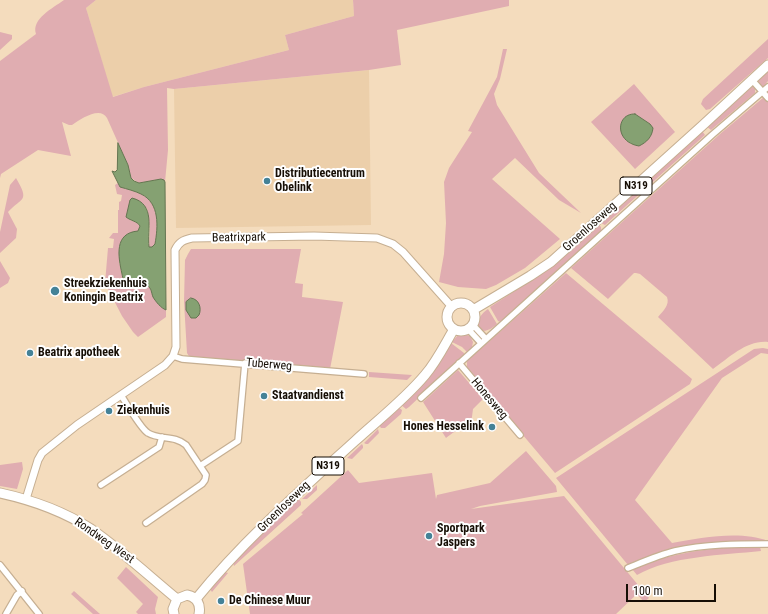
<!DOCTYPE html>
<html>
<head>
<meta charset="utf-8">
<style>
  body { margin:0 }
  #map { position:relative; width:768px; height:614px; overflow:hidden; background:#f4dcbd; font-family:"Roboto Condensed",sans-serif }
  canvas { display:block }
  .scale { position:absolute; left:626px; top:584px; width:90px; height:18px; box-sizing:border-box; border:2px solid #160e05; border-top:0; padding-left:5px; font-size:12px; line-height:14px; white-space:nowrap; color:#160e05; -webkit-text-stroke:3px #fff; paint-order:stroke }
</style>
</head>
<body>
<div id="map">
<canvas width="768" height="614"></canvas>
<div class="scale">100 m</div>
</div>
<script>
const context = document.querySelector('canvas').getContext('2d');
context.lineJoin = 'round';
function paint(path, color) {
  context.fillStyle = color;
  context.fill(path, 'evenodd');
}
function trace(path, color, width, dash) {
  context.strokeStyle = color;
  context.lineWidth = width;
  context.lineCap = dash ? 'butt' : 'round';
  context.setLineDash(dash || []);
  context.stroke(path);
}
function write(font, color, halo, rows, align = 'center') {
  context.font = font + ' "Roboto Condensed",sans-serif';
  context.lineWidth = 4;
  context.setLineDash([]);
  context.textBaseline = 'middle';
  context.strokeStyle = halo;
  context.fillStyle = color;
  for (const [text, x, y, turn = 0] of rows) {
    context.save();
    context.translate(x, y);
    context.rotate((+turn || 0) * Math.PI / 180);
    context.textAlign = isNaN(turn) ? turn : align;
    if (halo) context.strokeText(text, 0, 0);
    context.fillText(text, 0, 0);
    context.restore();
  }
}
const built = new Path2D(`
  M96,0H353L354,16L285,35L289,50L144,87L112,97L86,8Z
  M369,70L371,225L176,228L174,89Z`);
const green = new Path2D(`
  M64,0H96L86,8L113,97L144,87L289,50L285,35L354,16L353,0H509V6L397,30L401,65L369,70L174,89L167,88L168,150L165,182L164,180L161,179L139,183L131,178L128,165L107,118C100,106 81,119 72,125H69L62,122L71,156L38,150L1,174L0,178V61L36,34C31,19 53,8 64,0Z
  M0,32L12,35V39L0,50Z
  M768,39V58L710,109L706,110L701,104L703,99Z
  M503,49H507L500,79L494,94L497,105L539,173L581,213L559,200L515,158L492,179L560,239L525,268L496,285L486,289L458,287L439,282L444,254L446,223L444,182L449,168L472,132L468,131L497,77Z
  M768,69V81L763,87L757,80Z
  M634,84L675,132L635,169L591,122ZM632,114H635L650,124L639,146L630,144L625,118Z
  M751,85L755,89V93L711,130L706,126Z
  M764,97L768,102V342C747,340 730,357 713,369L658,317C663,311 670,305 667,297L640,274L636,273H634L608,299L571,268L720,134Z
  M702,131L705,135L605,225L601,223Z
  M16,178C30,202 22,197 8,212L17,229L16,238L0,253V232L10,185Z
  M118,183L120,187C127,189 135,191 141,194C160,203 158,227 155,244L152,247H149L150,228L147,208L130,220L138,223L140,228L119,261L124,283L128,288L147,285C155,291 154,304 166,310V317L138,337L133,332L122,316L105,283L108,248H113L114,239L109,238L113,233H118V210H119V202L121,201L122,195L117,194L115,185Z
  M599,225L601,227V231L501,322L498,321L490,307L541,274Z
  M191,249H301L295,283L303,284L302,297L343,302L330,369L190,358L187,353L184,302L185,260L188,254Z
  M0,261L10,278L8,283L0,288Z
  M566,273L692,379L690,384L555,473L467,369V361Z
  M488,309L497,324C479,341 469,322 488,309Z
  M464,334L470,336L473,342L472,347L467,352L462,347L452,342L458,335Z
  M451,343L464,353V355L409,407L406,409L400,404L430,375Z
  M763,348L768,349V354L761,353L722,378L635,500L672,543C700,538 740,530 768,541V542H752L648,557L628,565L556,478L754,349Z
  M458,370L483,399L473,409L471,424L465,432C457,428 453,433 446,438L423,402Z
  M369,372L412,375L407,380L369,377Z
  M398,407L402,410L401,414L385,428H381L379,425Z
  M378,429L379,433L368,444H366L364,443Z
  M362,444L363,446V448L352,459L347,458Z
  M526,451L556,486L557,492L480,506L471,509L564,496L649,598L644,602L637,594L616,614H250L243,564L303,514L301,513L348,470L359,483L432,473L436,499L437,495L490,483Z
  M22,462L23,469L17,489L0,486V465Z
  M317,485V490L307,499H302Z
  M298,498L301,502V505L234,566L233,562Z
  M731,547H760L761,551C723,555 670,556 637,575L632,569C664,555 697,550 731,547Z
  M126,567L158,597L155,609L156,614H138L136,612L143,604L117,578Z
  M225,572L228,573L212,592L210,589Z
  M74,591L100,614H93L71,594Z`);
const water = new Path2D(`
  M635,114L650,124L653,128C652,137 647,142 639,146C614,142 616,113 635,114Z
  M118,143L128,165L131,178L134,181L139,183L161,179L164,180L165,182L166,310C161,308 156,302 153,297C151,292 152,289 147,285L128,288C124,284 123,279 122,274C118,256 114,233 138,231L140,226C137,221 131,221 126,217L130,200L132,198C156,204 147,229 149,247H152L155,244C158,227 160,203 141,194C135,191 127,189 120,187L112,171L115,172L117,170Z
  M191,298C199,299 202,308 199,315L196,318H191L186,310V302Z`);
const minor = new Path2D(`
  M752,80L768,98
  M473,325L486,339
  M468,329L481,343
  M173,356L182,359L364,374
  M459,363L520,435
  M121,395C126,403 141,429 148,433C159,440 175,435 186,445L206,475L205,480L202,484L146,523
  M421,398L712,135L768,87
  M200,466L238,441L245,363
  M101,485L159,447L162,437
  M0,565L39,614
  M628,568C643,562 659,555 675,551C705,544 738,544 768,544
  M6,614L17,595L22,591`);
const tertiary = new Path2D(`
  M26,499L38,460L42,453L77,425L165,365L173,356L176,347L175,250C179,242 183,240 192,238L314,236L377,238L393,244L403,252L452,307`);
const primary = new Path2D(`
  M447 317a14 14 0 1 1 28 0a14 14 0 1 1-28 0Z
  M473,310L530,276L551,262L703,125L768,65
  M0,493C32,500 63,511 91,529C121,550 148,575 177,599
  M196,599C243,541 300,491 355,441C378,420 405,399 425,375C437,361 445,344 454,329
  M174,614L173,609L177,599L187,595C197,597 201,604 199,614`);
const markers = [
  [267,181,4,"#448297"],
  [55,291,5,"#448297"],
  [30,353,4,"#448297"],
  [264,396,4,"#448297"],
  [109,411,4,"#448297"],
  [492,427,4,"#448297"],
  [429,536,4,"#448297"],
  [221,601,4,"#448297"]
];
const shields = [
  [636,186,32],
  [328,466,32]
];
const shieldNames = [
  ["N319",636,186],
  ["N319",328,466]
];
const poiNames = [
  ["Distributiecentrum",275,174],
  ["Obelink",275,188],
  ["Streekziekenhuis",64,284],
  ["Koningin Beatrix",64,298],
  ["Beatrix apotheek",38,353],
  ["Staatvandienst",272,396],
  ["Ziekenhuis",117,411],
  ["Hones Hesselink",484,427,"right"],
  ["Sportpark",437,529],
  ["Jaspers",437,543],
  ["De Chinese Muur",229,601]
];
const streetNames = [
  ["Groenloseweg",590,227,-42],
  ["Beatrixpark",239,238,-1],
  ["Tuberweg",269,365,5],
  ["Honesweg",489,399,50],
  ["Groenloseweg",284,507,-44],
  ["Rondweg West",104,541,35]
];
paint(built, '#eccfaa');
paint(green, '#e0adb1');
paint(water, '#85a172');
trace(water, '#647551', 1);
trace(minor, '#c6af92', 8);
trace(tertiary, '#c6af92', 9);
trace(primary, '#c6af92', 11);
trace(minor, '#fff', 5.5);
trace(tertiary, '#fff', 7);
trace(primary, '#fff', 9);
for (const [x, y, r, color] of markers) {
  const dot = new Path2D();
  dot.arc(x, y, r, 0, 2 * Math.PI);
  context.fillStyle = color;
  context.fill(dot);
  trace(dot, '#fff', 1.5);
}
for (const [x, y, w] of shields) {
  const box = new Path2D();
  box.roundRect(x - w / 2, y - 9, w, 18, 3);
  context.fillStyle = '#fff';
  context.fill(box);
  trace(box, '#160e05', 1);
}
write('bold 11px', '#160e05', null, shieldNames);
write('bold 12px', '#160e05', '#fff', poiNames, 'left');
write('12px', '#160e05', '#fff', streetNames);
</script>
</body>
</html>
